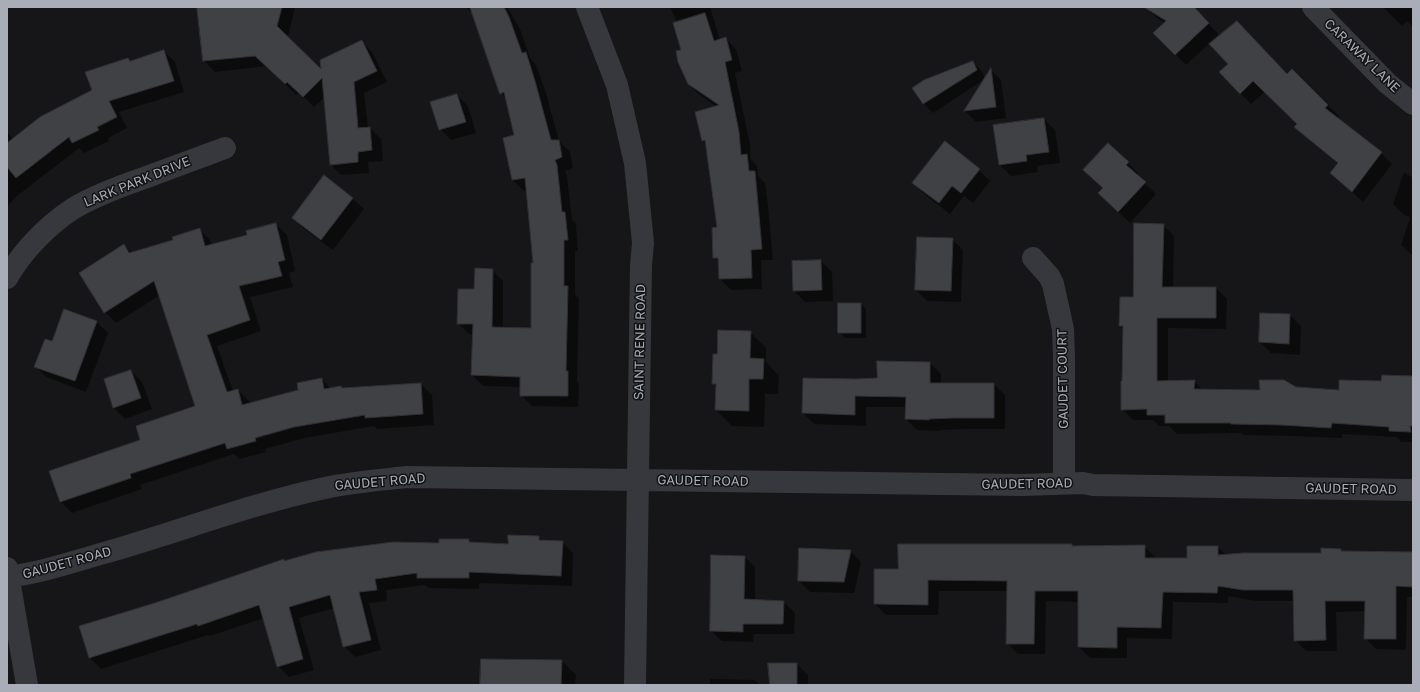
<!DOCTYPE html>
<html>
<head>
<meta charset="utf-8">
<style>
  body { margin:0 }
  #map { position:relative; width:1420px; height:692px; overflow:hidden; background:#161618; font-family:"Golos Text",sans-serif }
  canvas { display:block }
  .frame { position:absolute; inset:0; border:8px solid #a8adb8; pointer-events:none }
</style>
</head>
<body>
<div id="map">
<canvas width="1420" height="692"></canvas>
<div class="frame"></div>
</div>
<script>
const context = document.querySelector('canvas').getContext('2d');
context.lineJoin = 'round';
function paint(path, color) {
  context.fillStyle = color;
  context.fill(path, 'evenodd');
}
function trace(path, color, width, dash) {
  context.strokeStyle = color;
  context.lineWidth = width;
  context.lineCap = dash ? 'butt' : 'round';
  context.setLineDash(dash || []);
  context.stroke(path);
}
function write(font, color, halo, rows, align = 'center') {
  context.font = font + ' "Golos Text",sans-serif';
  context.lineWidth = 3;
  context.setLineDash([]);
  context.textBaseline = 'middle';
  context.strokeStyle = halo;
  context.fillStyle = color;
  for (const [text, x, y, turn = 0] of rows) {
    context.save();
    context.translate(x, y);
    context.rotate((+turn || 0) * Math.PI / 180);
    context.textAlign = isNaN(turn) ? turn : align;
    if (halo) context.strokeText(text, 0, 0);
    context.fillText(text, 0, 0);
    context.restore();
  }
}
const shadow = new Path2D(`
  M252,7H295L288,37L322,71L361,41L372,52L387,82L364,93L368,128H370L381,139L383,161L368,162L369,173L341,175L330,164L325,97L314,107L299,92L296,95L267,66L215,72L204,61Z
  M466,7H507L520,29L530,58L536,65L546,93L559,141L570,152L573,168L565,171L567,176L572,220L576,224L578,251H575V294L579,298L577,381L579,383L578,407L532,406L521,395V387L483,386L472,375L474,334H469L458,323L475,290L492,270L503,281V328L532,329L534,264L527,190L524,191L513,180L516,135L507,99L501,93L475,17Z
  M670,7H710L720,40L725,38L736,49L742,71L735,73L750,144L751,160L757,166L758,176L765,183L768,206L773,260H761L762,289L731,290L720,279L719,262L714,258L718,228L707,145L702,140L717,107L700,95L688,84L677,22Z
  M1146,7H1193L1220,36L1287,75L1292,70L1339,116L1337,118L1381,153L1392,164L1363,202L1331,173L1338,164L1307,138L1296,127L1298,124L1265,92L1251,104L1240,93L1229,64L1210,43L1186,65L1155,33L1165,23L1157,18Z
  M1383,7H1413V27L1407,21L1402,26Z
  M164,51L175,62L184,92L119,112L127,128L108,138L109,141L84,153L79,148L17,196L7,207V132L13,139L93,90L128,59L131,62Z
  M973,62L982,71L985,79L933,113L924,104L914,88Z
  M991,70L1001,80L1006,118L976,122L965,111Z
  M457,95L468,106L476,133L451,140L440,129Z
  M1044,119L1055,130L1060,163L1037,166L1038,172L1011,176L1000,165Z
  M945,143L979,170L990,181L973,203L964,196L950,214L924,194L913,183Z
  M1128,163L1139,174L1137,176L1156,194L1130,223L1099,193Z
  M1404,172L1413,178V256L1401,245L1410,217L1404,215L1393,204Z
  M324,177L353,199L364,209L333,250L304,229L293,218Z
  M276,224L287,235L295,271L289,273L293,287L250,297L261,331L217,346L233,391L238,390L249,401L250,404L300,391L322,379L331,389L341,387L343,389L421,384L432,395L434,425L377,429L374,426L305,438L265,449L266,452L239,459L234,454L140,485L142,489L72,513L61,502L51,471L142,440L196,406L160,295L116,323L105,312L124,245L132,254L174,241L199,229L210,240L212,246L248,236Z
  M1163,225L1174,236L1173,288H1216L1227,299L1226,329L1168,328V382L1194,381L1203,390L1261,391L1295,388L1340,391L1411,377L1413,330V442H1401L1397,437L1342,434V438L1294,436L1243,435L1241,433L1177,434L1169,426H1159L1153,420H1133L1122,409L1124,330L1120,326L1121,298H1134Z
  M952,239L963,250L961,302L927,301L916,290Z
  M821,261L832,272L833,301L805,302L794,291Z
  M861,304L866,309V338H845L839,332Z
  M64,310L97,322L108,333L86,392L46,377L35,366L53,343Z
  M1290,315L1301,326L1300,355L1271,353L1260,342Z
  M750,332L766,348V362L779,376L778,394H765L764,427L732,426L716,410L717,387L713,384L718,355Z
  M930,363L941,374V384H994L1005,395V429H964L940,430V431L917,430L906,419V407H866V426L814,424L803,413L804,379L856,380L878,378Z
  M131,371L142,382L152,409L125,419L114,408L105,380Z
  M539,537L543,541L562,542L573,553L572,586L479,583V589L429,588L425,585L386,590L387,601L369,603L381,650L355,657L344,646L335,608L299,618L314,670L289,677L278,666L264,618L210,636L208,635L101,669L90,658L155,604L284,560L285,562L469,540L472,543L509,545Z
  M1002,545H1072L1073,547L1144,546L1155,557V559H1188L1218,547L1226,555L1322,554L1341,550L1343,552L1413,553V597H1407L1406,650L1376,649L1365,638L1366,611L1336,612L1337,651H1306L1295,640L1294,601H1255L1228,596V603L1173,602L1172,639L1127,638V658H1090L1079,647V602L1046,601L1045,654H1018L1007,643L1008,591H939L938,615H886L875,604L899,570Z
  M850,551L861,562L854,593L810,592L799,581Z
  M744,556L755,567V600L784,602L795,613L794,634H754L753,642L722,641L711,631Z
  M562,661L576,675L575,685H481Z
  M769,664H797L808,675V685H771Z
  M710,679L755,680L760,685H710Z`);
const building = new Path2D(`
  M197,7H282L277,26L321,69L320,60L362,40L377,71L354,82L358,128L370,127L372,150L358,152V162L330,165L322,78L303,97L287,82L285,84L255,56L203,61Z
  M470,7H504L509,17L522,53L526,52L535,81L551,140H559L562,157L555,160L557,165L562,212H565L568,240H564V286H568L566,371H568V396H520V377L471,375L473,324H457L458,289H474L475,268L493,269L492,327L531,328V263H533L525,178L512,180L503,138L514,135L504,92L500,94Z
  M1144,7H1194L1209,23L1175,55L1153,33L1166,21Z
  M705,13L714,41L726,37L732,60L725,62L739,132L741,155L747,154L749,171H755L762,249L751,250L752,278L719,279L718,258H713L712,228L717,227L705,140L702,141L695,112L719,105L688,84L678,62L676,51L681,50L673,23Z
  M1237,21L1287,74L1292,69L1328,105L1325,108L1382,152L1352,192L1330,173L1338,163L1294,127L1297,124L1253,81L1240,94L1219,72L1228,64L1209,44Z
  M164,50L174,81L109,101L117,117L97,127L99,130L72,143L69,137L16,178L7,167V143L40,117L92,90L85,72L128,58L130,61Z
  M973,61L977,70L923,104L912,88L924,80Z
  M991,68L996,107L964,111Z
  M457,94L466,122L439,130L430,102Z
  M1044,118L1049,152L1026,155L1027,161L999,165L993,125Z
  M945,141L980,169L961,193L952,186L939,203L912,183Z
  M1108,143L1129,162L1126,165L1146,182L1118,212L1098,193L1103,188L1083,170Z
  M324,175L353,198L321,240L292,218Z
  M276,223L285,260L278,262L282,276L239,286L250,320L207,335L227,392L238,389L242,405L298,390L297,383L322,378L324,389L341,386L342,388L421,383L423,414L365,418V415L294,427L255,438L256,441L227,449L225,443L130,474L131,478L60,502L49,471L140,440L136,426L195,406L154,281L104,313L79,273L124,244L129,253L173,240L172,237L200,228L205,246L247,235L246,231Z
  M1134,223L1164,224L1162,287H1216V318H1157V381L1195,380L1194,389L1260,390L1259,380H1284L1296,387L1339,390V380L1381,381L1382,375L1413,376V426H1410L1411,432L1389,431V427L1332,423L1331,428L1282,425L1231,424V423H1165V415H1147V409L1121,410V381H1122L1123,326H1119L1120,297H1133Z
  M917,237L953,238L951,291L915,290Z
  M821,260L822,290L793,291L792,261Z
  M838,303H861V333H838Z
  M64,309L97,321L75,381L34,367L45,339L52,341Z
  M1260,313L1290,314L1289,344L1259,342Z
  M718,330L751,331L750,358L764,359L763,379H749V411L715,410L716,384H712L713,354H717Z
  M877,361L930,362V383H994V418H953L929,419V420L905,419L906,397L855,396V415L802,413L803,378L856,379L877,378Z
  M131,370L141,398L113,408L104,379Z
  M508,535L539,536V540L563,541L561,576L469,572V578H417V573L375,579L377,590L359,592L371,640L343,647L330,595L289,607L303,659L277,667L259,605L198,626L197,624L89,658L79,626L155,603L284,559V561L316,552L393,542L439,543V539H469V542L508,544Z
  M898,544H1072V546L1145,545V558H1187V546H1218V555L1243,553H1321V548L1341,549V551L1413,552V587L1396,586V639H1364L1365,601H1325L1326,640L1294,641L1293,590H1243L1218,586L1217,593L1163,592L1161,628L1117,627V648L1078,647V591H1035L1034,644H1006L1007,581L928,580V605L874,604V569H898Z
  M799,548L851,550L844,582L798,581Z
  M711,555L745,556L744,599L784,601L783,624H743V632L710,631Z
  M481,659L562,660L561,685H480Z
  M768,663H797V685H770Z`);
const street = new Path2D(`
  M587,7L617,85L635,163L643,243L641,265L635,685
  M1313,7L1387,83L1413,104
  M1033,258L1049,276L1053,284L1063,329L1064,357V483
  M7,278C23,250 48,225 74,208C96,195 121,186 144,178C171,168 198,158 225,148
  M7,568L27,685
  M7,577C40,573 72,562 104,553C178,532 250,504 325,488C352,482 379,480 407,477L1023,485L1083,483L1093,485L1413,490`);
const streetNames = [
  ["CARAWAY LANE",1362,56,44],
  ["LARK PARK DRIVE",137,182,-22],
  ["SAINT RENE ROAD",640,342,-89],
  ["GAUDET COURT",1063,379,-91],
  ["GAUDET ROAD",703,481,1],
  ["GAUDET ROAD",380,482,-5],
  ["GAUDET ROAD",1027,484,-1],
  ["GAUDET ROAD",1351,489,1],
  ["GAUDET ROAD",67,563,-15]
];
paint(shadow, '#0007');
paint(building, '#404145');
trace(building, '#303034', 1);
trace(street, '#37383d', 22);
write('13px', '#a8adb8', '#111113', streetNames);
</script>
</body>
</html>
